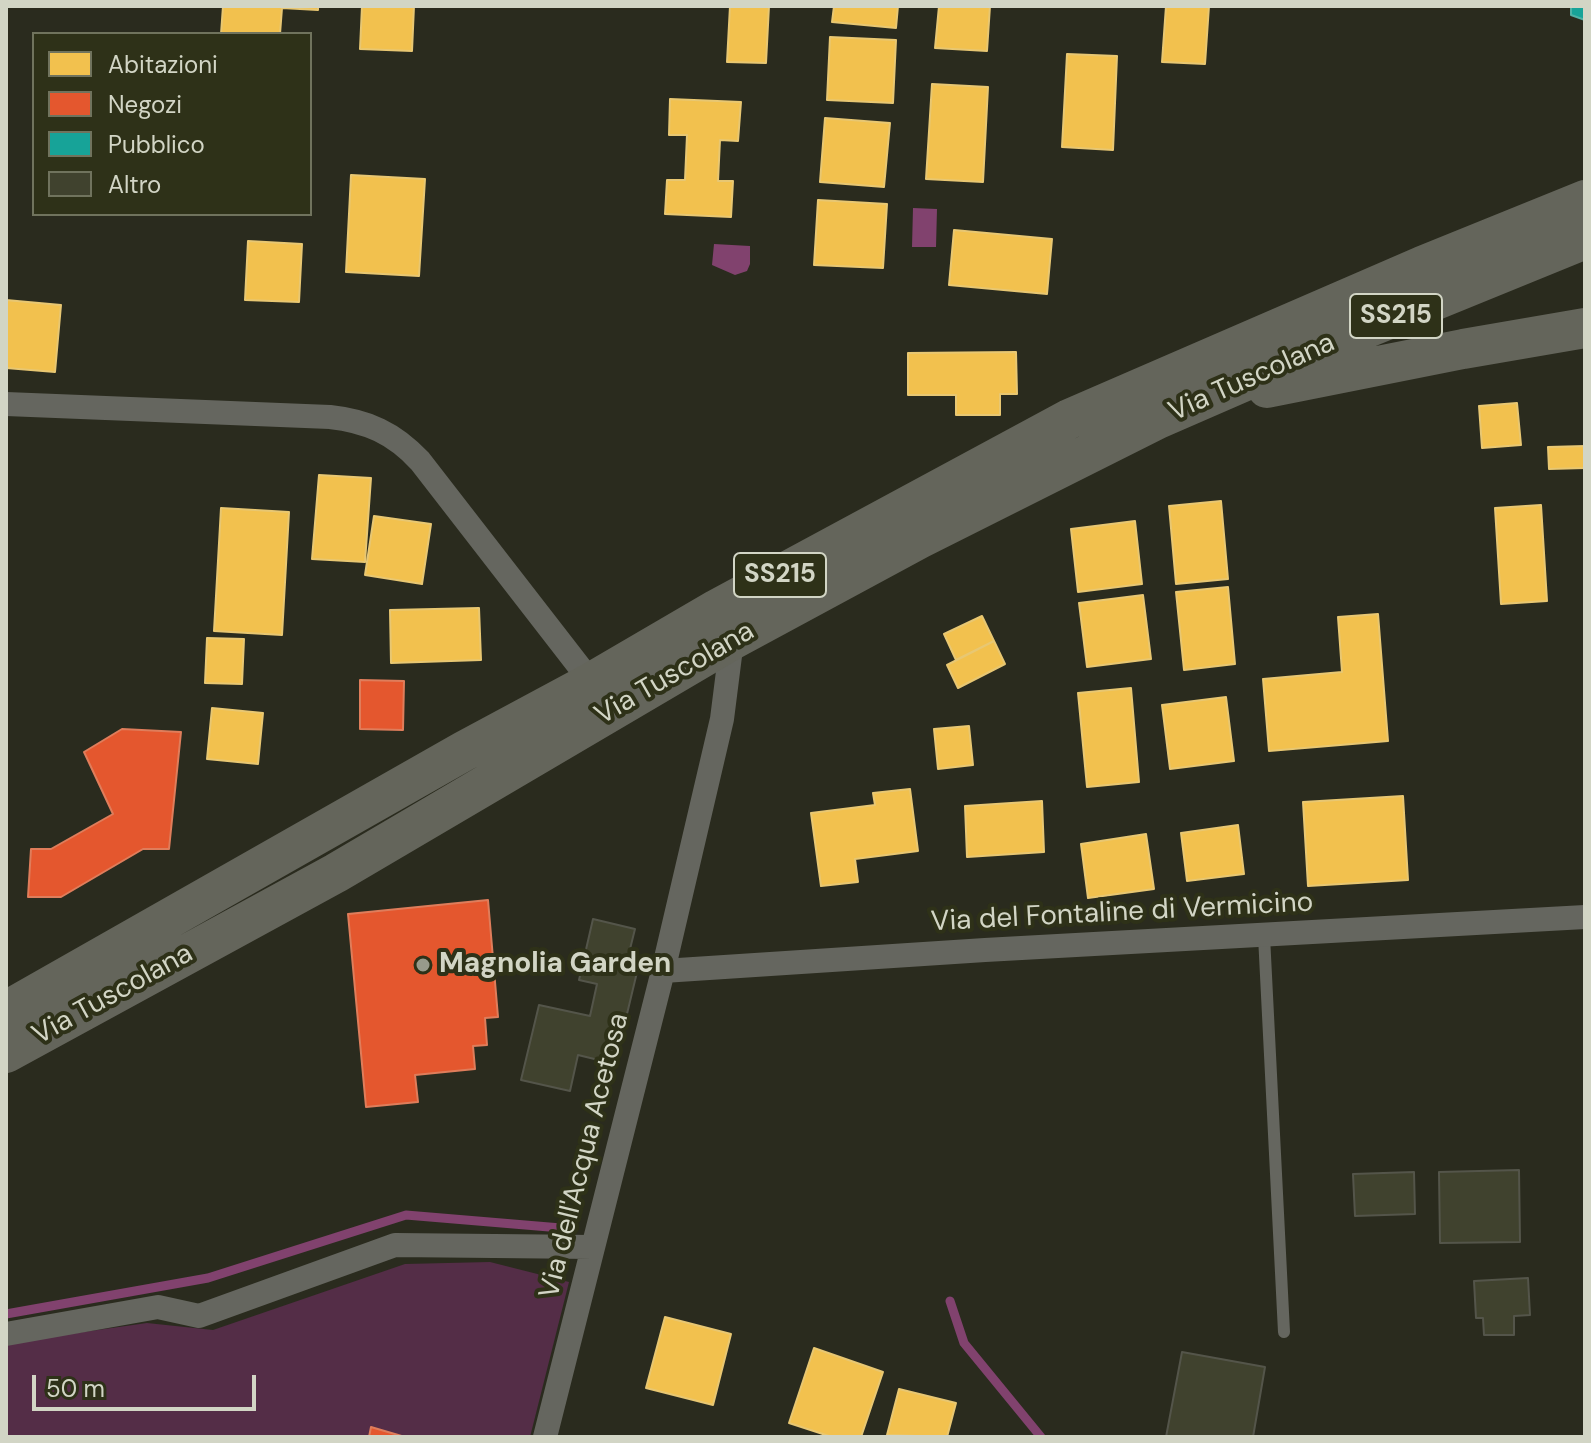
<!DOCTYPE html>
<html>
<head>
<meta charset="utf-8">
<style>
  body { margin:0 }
  #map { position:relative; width:1591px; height:1443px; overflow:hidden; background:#2a2b1e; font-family:"DM Sans",sans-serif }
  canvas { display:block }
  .frame { position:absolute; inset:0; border:8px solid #d2d5c5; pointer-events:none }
  .legend { position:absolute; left:32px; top:32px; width:280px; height:184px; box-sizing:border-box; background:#2e3118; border:2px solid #70735d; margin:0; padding:10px 14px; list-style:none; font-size:24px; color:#d2d5c5 }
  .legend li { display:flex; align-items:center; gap:16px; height:40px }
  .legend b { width:40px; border:2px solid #70735d }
  .scale { position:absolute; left:32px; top:1375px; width:224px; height:36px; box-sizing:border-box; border:4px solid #d2d5c5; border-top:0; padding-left:10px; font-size:24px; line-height:28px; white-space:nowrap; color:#d2d5c5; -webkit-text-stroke:6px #2e3118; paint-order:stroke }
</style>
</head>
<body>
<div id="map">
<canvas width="1591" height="1443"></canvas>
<div class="frame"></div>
<ul class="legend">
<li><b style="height:22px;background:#f2c14e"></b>Abitazioni</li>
<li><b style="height:22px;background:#e4572e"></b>Negozi</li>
<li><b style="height:22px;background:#17a398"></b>Pubblico</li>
<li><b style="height:22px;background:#40422e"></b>Altro</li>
</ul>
<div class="scale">50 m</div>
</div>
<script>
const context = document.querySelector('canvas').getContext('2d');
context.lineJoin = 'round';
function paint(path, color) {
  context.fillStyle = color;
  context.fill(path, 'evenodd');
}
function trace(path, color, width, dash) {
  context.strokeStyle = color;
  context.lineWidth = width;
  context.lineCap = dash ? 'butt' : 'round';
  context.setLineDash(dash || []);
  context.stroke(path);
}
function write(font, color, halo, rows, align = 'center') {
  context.font = font + ' "DM Sans",sans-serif';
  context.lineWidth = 8;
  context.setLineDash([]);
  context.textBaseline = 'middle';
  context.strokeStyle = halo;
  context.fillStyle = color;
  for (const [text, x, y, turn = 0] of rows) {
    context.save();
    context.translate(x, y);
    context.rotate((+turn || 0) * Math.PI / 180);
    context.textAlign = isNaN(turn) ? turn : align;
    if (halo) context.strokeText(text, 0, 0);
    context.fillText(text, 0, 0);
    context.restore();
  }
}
const green = new Path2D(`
  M490,1262L569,1282L530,1437H6V1343L147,1323L213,1330L405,1264Z`);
const water = new Path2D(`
  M913,208L937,209L936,247H912Z
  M714,244L750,246V264L747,271L735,275L712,265Z`);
const homes = new Path2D(`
  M223,6H318V10L282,8L280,34H221Z
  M362,6H414L412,51L360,49Z
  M730,6H769L766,63L727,62Z
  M834,6H898L896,28L832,22Z
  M939,6H990L987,51L935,48Z
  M1166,6H1209L1205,64L1162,62Z
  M830,37L896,40L893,103L827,100Z
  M1067,54L1117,56L1113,150L1062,147Z
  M932,84L988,87L983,182L926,179Z
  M670,99L741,102L738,141L720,140L718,181H733L731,217L665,214L667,180H685L687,135H669Z
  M825,118L890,123L884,187L820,182Z
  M351,175L425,179L419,276L346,272Z
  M818,200L887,204L883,268L814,265Z
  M954,230L1052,239L1047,294L949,285Z
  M248,241L302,244L299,302L245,300Z
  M6,300L61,305L55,372L6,368Z
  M1016,352L1017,394H1000V415H956V395H908V353Z
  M1517,403L1521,445L1482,448L1479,406Z
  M1585,446V468L1549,469L1548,447Z
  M319,475L371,478L365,562L312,559Z
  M1221,501L1228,579L1176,584L1169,506Z
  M1541,505L1547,601L1501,604L1495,508Z
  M221,508L289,512L282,635L214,631Z
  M374,516L431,524L422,584L365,575Z
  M1135,521L1142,584L1078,592L1071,529Z
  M1228,587L1235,664L1184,670L1176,592Z
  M1143,595L1151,659L1087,667L1079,603Z
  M479,608L481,660L391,663L390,610Z
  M1378,614L1388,741L1269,751L1263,679L1342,672L1338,617Z
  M982,616L994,641L956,660L944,634Z
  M207,638L244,639L242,684L205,683Z
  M994,641L1005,664L958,688L947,665Z
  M1131,688L1139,782L1087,787L1078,693Z
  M1226,697L1234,761L1170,769L1162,705Z
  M212,708L263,713L258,764L207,759Z
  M969,726L973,765L938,769L934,729Z
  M910,789L918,851L855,859L858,882L821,886L811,813L875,805L873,793Z
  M1403,796L1408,880L1308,886L1303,802Z
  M1042,801L1044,852L967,857L965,806Z
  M1238,825L1244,874L1187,881L1181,833Z
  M1146,834L1154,889L1088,898L1081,844Z
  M665,1317L731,1334L713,1405L646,1388Z
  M814,1348L883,1372L861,1437H832L789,1423Z
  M899,1389L956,1403L947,1437L887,1435Z`);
const shops = new Path2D(`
  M360,680L404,681L403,730L360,729Z
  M122,729L181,732L169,849H143L61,897H28L31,849H51L113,814L84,752Z
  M488,900L498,1017L485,1018L487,1045L473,1046L475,1069L415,1075L418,1102L366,1107L348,914Z
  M371,1427L405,1437H369Z`);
const public = new Path2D(`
  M1571,6H1585V20L1571,15Z`);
const stream = new Path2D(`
  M950,1301L964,1343L1041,1437
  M6,1314L208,1278L406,1215L561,1228`);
const building = new Path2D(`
  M593,919L635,929L626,965L638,968L615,1064L578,1055L570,1091L521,1080L539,1005L590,1016L597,984L579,980Z
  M1519,1170L1520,1242L1440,1243L1439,1172Z
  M1414,1172L1415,1214L1355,1216L1353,1174Z
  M1528,1278L1530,1315L1514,1316V1335H1484L1483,1318H1476L1474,1281Z
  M1182,1352L1265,1367L1253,1437H1166Z`);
const service = new Path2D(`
  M1264,936L1284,1332`);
const minor = new Path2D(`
  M6,404L330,417C367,421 394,433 420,461L599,692
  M663,971L985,950L1585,917
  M6,1334L158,1307L199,1316L395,1245L593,1247
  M545,1437L663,971L722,719L732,640L729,634`);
const primary = new Path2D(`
  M1267,388L1463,349L1585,328
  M6,1011L464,751L592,682L717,609L1069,419L1422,266L1585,200
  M6,1053L336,873L732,640L919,539L1158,419L1367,328L1585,239`);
const markers = [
  [423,965,8,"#979a8b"]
];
const shields = [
  [1396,316,92],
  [780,575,92]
];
const shieldNames = [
  ["SS215",1396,316],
  ["SS215",780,575]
];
const streetNames = [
  ["Via Tuscolana",1252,378,-24],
  ["Via Tuscolana",675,674,-30],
  ["Via del Fontaline di Vermicino",1122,913,-3],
  ["Via Tuscolana",113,995,-29],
  ["Via dell'Acqua Acetosa",585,1156,-76]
];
const poiNames = [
  ["Magnolia Garden",439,965]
];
paint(green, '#542d47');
paint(water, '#81426e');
paint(homes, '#f2c14e');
trace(homes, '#e8c772', 2);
paint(shops, '#e4572e');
trace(shops, '#df7d5b', 2);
paint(public, '#17a398');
trace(public, '#4fb2a6', 2);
trace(stream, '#81426e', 9);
paint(building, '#40422e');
trace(building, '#54554a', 2);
trace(service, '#65665f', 12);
trace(minor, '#65665f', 24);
trace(primary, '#64655b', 40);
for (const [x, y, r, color] of markers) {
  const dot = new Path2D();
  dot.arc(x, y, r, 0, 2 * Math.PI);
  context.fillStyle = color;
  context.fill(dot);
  trace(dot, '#2e3118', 3);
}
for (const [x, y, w] of shields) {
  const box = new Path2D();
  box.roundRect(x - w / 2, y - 22, w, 44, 6);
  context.fillStyle = '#2e3118';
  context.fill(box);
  trace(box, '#d2d5c5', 2);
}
write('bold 26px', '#d2d5c5', null, shieldNames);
write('28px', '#d2d5c5', '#2e3118', streetNames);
write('bold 28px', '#d2d5c5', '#2e3118', poiNames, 'left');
</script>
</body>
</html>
